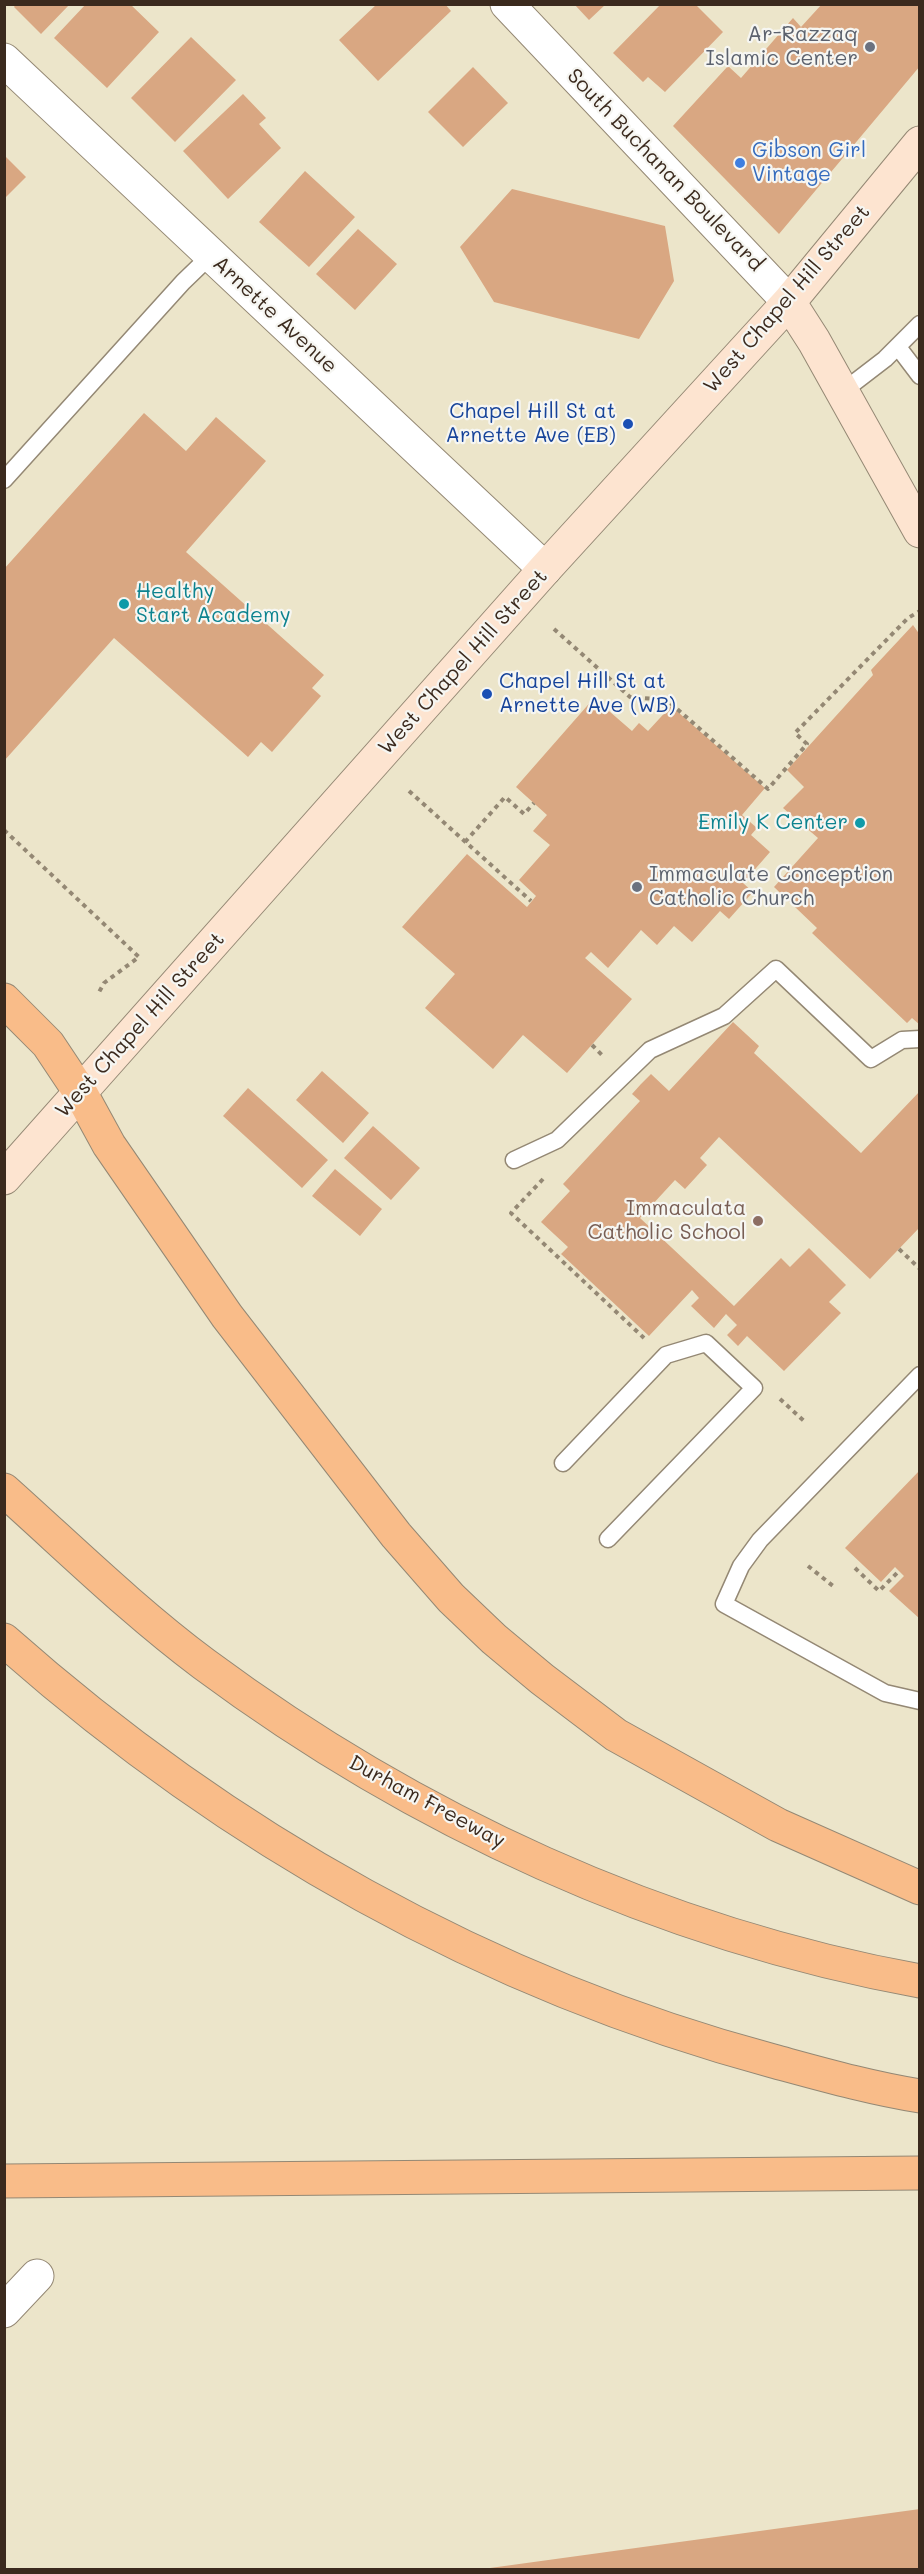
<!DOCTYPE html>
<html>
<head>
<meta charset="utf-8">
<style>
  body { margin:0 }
  #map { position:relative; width:924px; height:2574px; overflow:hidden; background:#ece5ca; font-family:Mali,sans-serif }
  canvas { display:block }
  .frame { position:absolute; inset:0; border:6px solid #3b2a1e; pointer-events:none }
</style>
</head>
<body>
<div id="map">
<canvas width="924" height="2574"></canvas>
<div class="frame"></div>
</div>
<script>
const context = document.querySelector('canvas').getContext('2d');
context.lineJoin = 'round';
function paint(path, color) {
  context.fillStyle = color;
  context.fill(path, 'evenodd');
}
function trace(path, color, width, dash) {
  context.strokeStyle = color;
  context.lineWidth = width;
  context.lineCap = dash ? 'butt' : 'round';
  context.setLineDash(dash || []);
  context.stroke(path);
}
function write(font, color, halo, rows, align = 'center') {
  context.font = font + ' Mali,sans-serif';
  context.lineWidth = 4.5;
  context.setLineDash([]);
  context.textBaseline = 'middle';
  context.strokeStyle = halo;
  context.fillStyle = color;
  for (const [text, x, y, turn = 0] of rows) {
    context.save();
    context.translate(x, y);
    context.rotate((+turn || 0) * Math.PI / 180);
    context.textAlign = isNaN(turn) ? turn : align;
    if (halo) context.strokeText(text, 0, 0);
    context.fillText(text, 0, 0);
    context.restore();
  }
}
const building = new Path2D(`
  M16,4H70L41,34L14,7Z
  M86,4H130L159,32L107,88L54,38Z
  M377,4H445L451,11L378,81L339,40Z
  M574,4H606L589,20Z
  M661,4H695L723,32L665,92L648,77L643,82L613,53Z
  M822,4H920V66L779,234L673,126L728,66L741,78L793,18L801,27Z
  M191,37L236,80L175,142L131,98Z
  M473,67L508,103L463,147L428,112Z
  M243,94L266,118L259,124L281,148L228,199L183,151Z
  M4,155L26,177L4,199Z
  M305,171L355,217L309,267L259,222Z
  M512,189L665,226L674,281L639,339L494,302L460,247Z
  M358,229L397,264L355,310L316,274Z
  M144,413L186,451L216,417L266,461L186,552L324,675L312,688L321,696L272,752L261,742L248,757L114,638L4,761V569Z
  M913,625L920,635V1025L912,1018L907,1023L812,933L817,928L774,887L818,838L783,808L804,787L787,770L873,675L871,670Z
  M594,698L632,731L639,723L648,731L671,706L765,788L742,815L757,828L751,835L770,852L743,883L753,892L729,919L720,911L692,942L674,926L657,945L641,930L608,968L591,952L585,958L632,999L567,1073L523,1035L493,1069L425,1008L455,974L402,927L467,854L527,907L536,896L519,880L550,845L533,831L547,815L516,787Z
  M733,1022L759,1046L754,1053L861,1153L920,1091V1227L870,1279L719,1137L700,1158L707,1165L685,1189L675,1180L640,1218L734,1306L781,1258L790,1267L809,1248L846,1285L829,1302L841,1313L784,1371L747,1336L738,1346L727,1335L737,1325L726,1314L714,1328L691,1306L699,1298L692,1290L649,1336L561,1254L568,1247L541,1222L570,1191L563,1184L640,1101L632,1094L641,1084L651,1074L669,1091Z
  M322,1071L369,1113L343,1143L296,1100Z
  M248,1088L328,1160L302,1188L223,1116Z
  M373,1126L420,1168L391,1200L344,1158Z
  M335,1169L382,1209L360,1236L312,1196Z
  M920,1470V1619L889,1591L904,1576L895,1567L881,1582L845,1548Z
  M920,2509V2570H490V2568Z`);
const path = new Path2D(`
  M554,629L630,697L667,700L768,789L807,744L795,733L908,618L920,611
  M409,791L531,901
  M4,830L139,957L104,983L98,994
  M465,842L505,797L524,814L534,803
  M592,1045L603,1056
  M543,1179L511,1213L644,1338
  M899,1249L920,1269
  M780,1399L804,1421
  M808,1566L833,1586
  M855,1568L879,1591L899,1571`);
const lane = new Path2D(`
  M898,347L920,376
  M842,392L885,359L920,324
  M4,480L183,282L211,255
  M514,1160L557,1140L650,1050L724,1016L776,969L871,1059L902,1040L920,1039
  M920,1375L760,1540L741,1566L724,1604L885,1693L920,1701
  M563,1463L666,1355L706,1343L754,1388L608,1539`);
const street = new Path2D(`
  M507,4L789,302
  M4,60L545,569
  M4,2311L37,2276`);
const secondary = new Path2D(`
  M789,302L814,341L920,531
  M4,1178L545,569L789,302L920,143`);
const highway = new Path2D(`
  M4,1000L48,1044L80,1092L109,1145L227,1316L396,1535L451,1598L494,1639L542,1679L616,1735L778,1825L920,1888
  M4,1490C70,1549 133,1611 204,1664C414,1820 661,1934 920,1981
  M4,1640C226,1837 486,1984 773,2061C821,2074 870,2088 920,2096
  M4,2181L920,2173`);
const markers = [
  [870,47,6,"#6b7280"],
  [740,163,6,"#3f7fe0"],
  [628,424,6,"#1a4fb4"],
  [124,604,6,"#0f9aa8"],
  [487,694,6,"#1a4fb4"],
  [860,823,6,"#0f9aa8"],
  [637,887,6,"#6b7280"],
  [758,1221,6,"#8d6e63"]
];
const worshipNames = [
  ["Ar-Razzaq",858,35],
  ["Islamic Center",858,59],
  ["Immaculate Conception",649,875,"left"],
  ["Catholic Church",649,899,"left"]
];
const shopNames = [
  ["Gibson Girl",752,151],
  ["Vintage",752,175]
];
const streetNames = [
  ["South Buchanan Boulevard",665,170,46],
  ["West Chapel Hill Street",787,299,-49],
  ["Arnette Avenue",275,315,43],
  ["West Chapel Hill Street",463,662,-48],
  ["West Chapel Hill Street",140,1025,-48],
  ["Durham Freeway",427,1802,28]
];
const transitNames = [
  ["Chapel Hill St at",616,412],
  ["Arnette Ave (EB)",616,436],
  ["Chapel Hill St at",499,682,"left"],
  ["Arnette Ave (WB)",499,706,"left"]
];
const cultureNames = [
  ["Healthy",136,592],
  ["Start Academy",136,616],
  ["Emily K Center",848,823,"right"]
];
const educationNames = [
  ["Immaculata",746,1209],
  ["Catholic School",746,1233]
];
paint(building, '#d9a782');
trace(lane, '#948874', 19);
trace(street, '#948874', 35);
trace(secondary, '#948874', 35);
trace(highway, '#948874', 35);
trace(path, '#948874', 4, [4.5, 4.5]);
trace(lane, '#fff', 16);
trace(street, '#fff', 33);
trace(secondary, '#fde4d0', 33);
trace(highway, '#f9bc89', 33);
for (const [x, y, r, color] of markers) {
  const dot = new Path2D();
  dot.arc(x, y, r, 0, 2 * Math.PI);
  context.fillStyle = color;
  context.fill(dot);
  trace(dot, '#f6f6f2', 2);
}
write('21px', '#5b616d', '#f6f6f2', worshipNames, 'right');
write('21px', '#366cbe', '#f6f6f2', shopNames, 'left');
write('21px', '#3b2a1e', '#f6f6f2', streetNames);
write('21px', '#164399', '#f6f6f2', transitNames, 'right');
write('21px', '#0d838f', '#f6f6f2', cultureNames, 'left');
write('21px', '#785e54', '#f6f6f2', educationNames, 'right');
</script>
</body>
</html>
